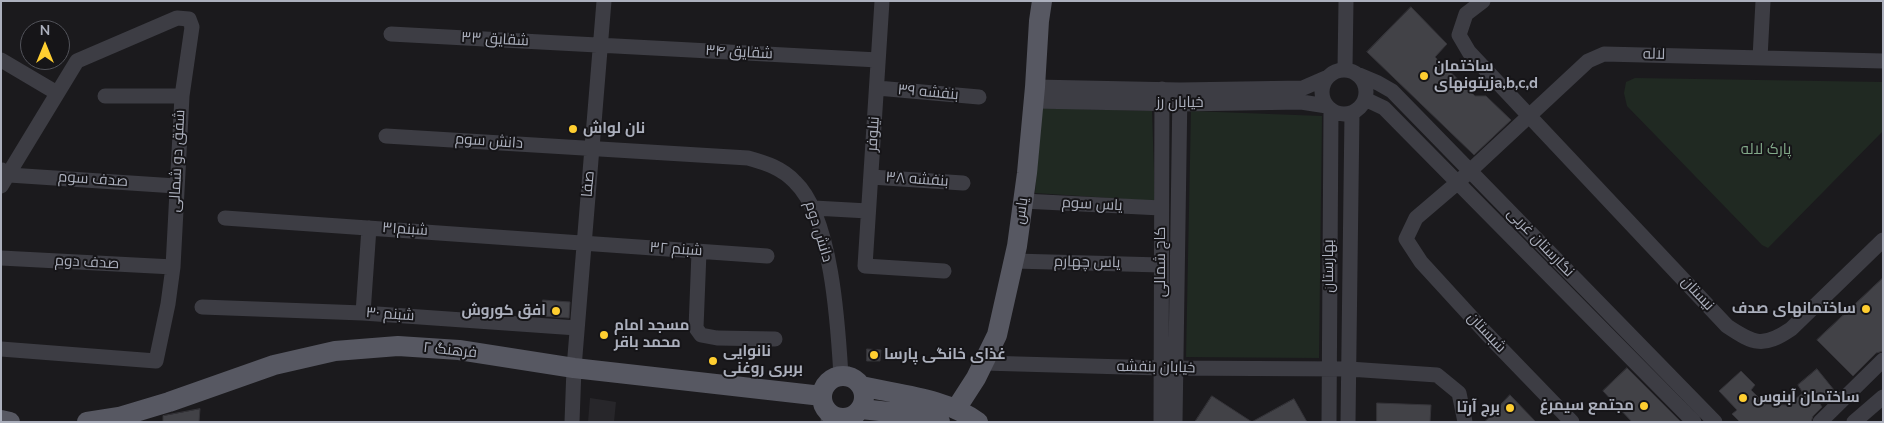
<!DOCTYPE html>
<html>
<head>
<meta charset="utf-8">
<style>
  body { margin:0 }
  #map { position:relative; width:1884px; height:423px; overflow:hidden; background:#1b1a1d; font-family:"Nunito Sans",sans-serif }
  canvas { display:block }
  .frame { position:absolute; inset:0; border:2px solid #acb0bd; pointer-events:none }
  .north { position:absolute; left:20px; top:20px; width:50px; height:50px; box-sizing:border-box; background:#161518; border:1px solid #52535a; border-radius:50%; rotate:0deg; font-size:14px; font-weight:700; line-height:20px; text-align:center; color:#acb0bd }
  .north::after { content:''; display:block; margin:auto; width:18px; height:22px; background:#ffce30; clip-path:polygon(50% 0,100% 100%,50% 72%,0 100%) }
</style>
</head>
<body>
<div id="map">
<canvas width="1884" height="423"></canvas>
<div class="frame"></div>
<div class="north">N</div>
</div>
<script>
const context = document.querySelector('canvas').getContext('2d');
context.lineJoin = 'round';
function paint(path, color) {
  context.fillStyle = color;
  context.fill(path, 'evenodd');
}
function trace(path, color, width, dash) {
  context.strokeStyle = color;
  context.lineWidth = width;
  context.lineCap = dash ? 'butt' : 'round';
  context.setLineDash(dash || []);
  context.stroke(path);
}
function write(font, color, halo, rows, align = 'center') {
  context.font = font + ' "Nunito Sans",Cairo,sans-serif';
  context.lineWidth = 4;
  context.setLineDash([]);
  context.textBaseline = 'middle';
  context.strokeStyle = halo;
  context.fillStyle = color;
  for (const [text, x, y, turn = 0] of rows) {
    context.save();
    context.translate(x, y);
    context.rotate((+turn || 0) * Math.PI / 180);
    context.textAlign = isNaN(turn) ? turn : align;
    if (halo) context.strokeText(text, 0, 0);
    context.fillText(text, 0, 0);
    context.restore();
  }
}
const built = new Path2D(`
  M590,398L616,402L614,422H588Z`);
const green = new Path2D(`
  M1635,78L1883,82V131L1768,248L1762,245L1627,106L1624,93L1626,82Z
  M1042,108L1152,111L1155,201L1035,193Z
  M1191,111L1322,116L1319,358L1186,357Z`);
const building = new Path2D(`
  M1411,7L1447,44L1435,57L1475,96H1486L1511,120L1474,155L1367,52Z
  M1883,278V351L1876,353L1853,376L1817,340Z
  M543,300L570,302L569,318L542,316Z
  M867,349L881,350L880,361H867Z
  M1627,368L1681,422H1632L1603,391Z
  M1817,369L1834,390L1820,404L1822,407L1813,416L1811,422H1740L1732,414L1737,410L1719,391L1741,371L1755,385L1751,390L1765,404L1787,405L1803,393L1798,385Z
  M1510,395L1536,422H1485Z
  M1212,396L1252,422H1195Z
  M1294,399L1307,422H1252Z
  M1377,403L1431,405L1430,422H1377Z
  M200,409L199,422H163V416Z`);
const minor = new Path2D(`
  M882,1L865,266L944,271
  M1483,1L1466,14L1459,35L1469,52L1727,326C1754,344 1763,348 1791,329L1883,240
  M391,34L878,60
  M1760,58L1763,1
  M1,60L57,93
  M1345,69L1346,1
  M1322 92a22 22 0 1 1 44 0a22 22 0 1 1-44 0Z
  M1359,75L1378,83L1392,91L1715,422
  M1035,87L1180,90L1303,88L1326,78
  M877,88L979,97
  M105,96H182
  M1365,99L1384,108L1694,422
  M1034,101L1180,104L1301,102L1327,106
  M386,136L748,158C766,163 782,168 795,182C832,217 838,326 841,376
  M2,170L9,175L176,186
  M871,177L963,183
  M1,186L77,61L177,18L189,19L192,27L182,96L173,267L168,304L156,361L1,349
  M1023,201L1161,208
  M814,208L868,211
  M225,218L767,256
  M699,252L696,328L701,335L717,338L775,339
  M1,258L173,267
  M1014,261L1161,265
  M202,307L363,313L577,328
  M363,313L369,228
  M983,363L1161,368L1349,369L1437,375L1459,393L1465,422
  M572,422L574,368L604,1
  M828,422L829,414
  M1161,422L1162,89
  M1175,422L1180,90
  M1329,422L1331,110
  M1348,422L1352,113
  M1572,422L1486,333L1421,262L1406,239L1416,218L1457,183L1588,61L1604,54L1883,61
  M1820,422L1883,360
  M1854,422L1883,397`);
const major = new Path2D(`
  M822 397a21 21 0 1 1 42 0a21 21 0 1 1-42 0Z
  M861,386C901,395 945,398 978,422
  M861,409L899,413L940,422
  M956,409L976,378L997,335L1017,246L1027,173L1035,87L1039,21L1042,1
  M1,420L10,422
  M87,422L119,417L169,402L274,365L335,351L398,346L459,350L574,368L822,396`);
const markers = [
  [1424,76,5,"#ffce30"],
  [573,129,5,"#ffce30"],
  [1866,309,5,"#ffce30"],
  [556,311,5,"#ffce30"],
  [604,335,5,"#ffce30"],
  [874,355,5,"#ffce30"],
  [713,361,5,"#ffce30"],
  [1743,398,5,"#ffce30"],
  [1644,406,5,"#ffce30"],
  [1510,408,5,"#ffce30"]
];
const streetNames = [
  ["شقایق ۳۳",495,40,3],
  ["شقایق ۳۴",739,53,3],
  ["لاله",1654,55,1],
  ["بنفشه ۳۹",928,93,5],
  ["خیابان رز",1180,103],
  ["نیلوفر",874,134,-86],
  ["دانش سوم",489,142,4],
  ["شفق دو شمالی",178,161,-87],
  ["صدف سوم",93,180,4],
  ["بنفشه ۳۸",917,180,4],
  ["صفا",589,184,-85],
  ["یاس سوم",1092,205,3],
  ["یاس",1022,211,-82],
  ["شبنم۳۱",405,230,4],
  ["دانش دوم",818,232,73],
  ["نگارستان غربی",1540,243,46],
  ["شبنم ۳۲",676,250,4],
  ["کاج شمالی",1161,262,-90],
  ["صدف دوم",87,263,3],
  ["یاس چهارم",1087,263,1],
  ["بهارستان",1329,266,-90],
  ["نیستان",1697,294,47],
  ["شبنم ۳۰",390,315,4],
  ["شبستان",1486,333,47],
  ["فرهنگ ۲",450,351,6],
  ["خیابان بنفشه",1156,368,1]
];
const poiNames = [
  ["ساختمان",1434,67],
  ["زیتونهایa,b,c,d",1434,84],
  ["نان لواش",583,129],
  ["ساختمانهای صدف",1856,309,"right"],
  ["افق کوروش",546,311,"right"],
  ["مسجد امام",614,326],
  ["محمد باقر",614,343],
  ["نانوایی",723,352],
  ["بربری روغنی",723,369],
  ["غذای خانگی پارسا",884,355],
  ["ساختمان آبنوس",1753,398],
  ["مجتمع سیمرغ",1634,406,"right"],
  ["برج آرتا",1500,408,"right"]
];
const parkNames = [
  ["پارک لاله",1766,150]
];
paint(built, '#27262a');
paint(green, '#202922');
paint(building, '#424247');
trace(building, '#353439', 1);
trace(minor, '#3d3d44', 15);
trace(major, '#575862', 20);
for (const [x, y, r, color] of markers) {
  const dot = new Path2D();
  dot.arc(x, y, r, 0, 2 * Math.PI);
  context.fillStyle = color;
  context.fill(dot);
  trace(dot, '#161518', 2);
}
write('15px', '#acb0bd', '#161518', streetNames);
write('bold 15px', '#acb0bd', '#161518', poiNames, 'left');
write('15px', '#82a989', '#161518', parkNames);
</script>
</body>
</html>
